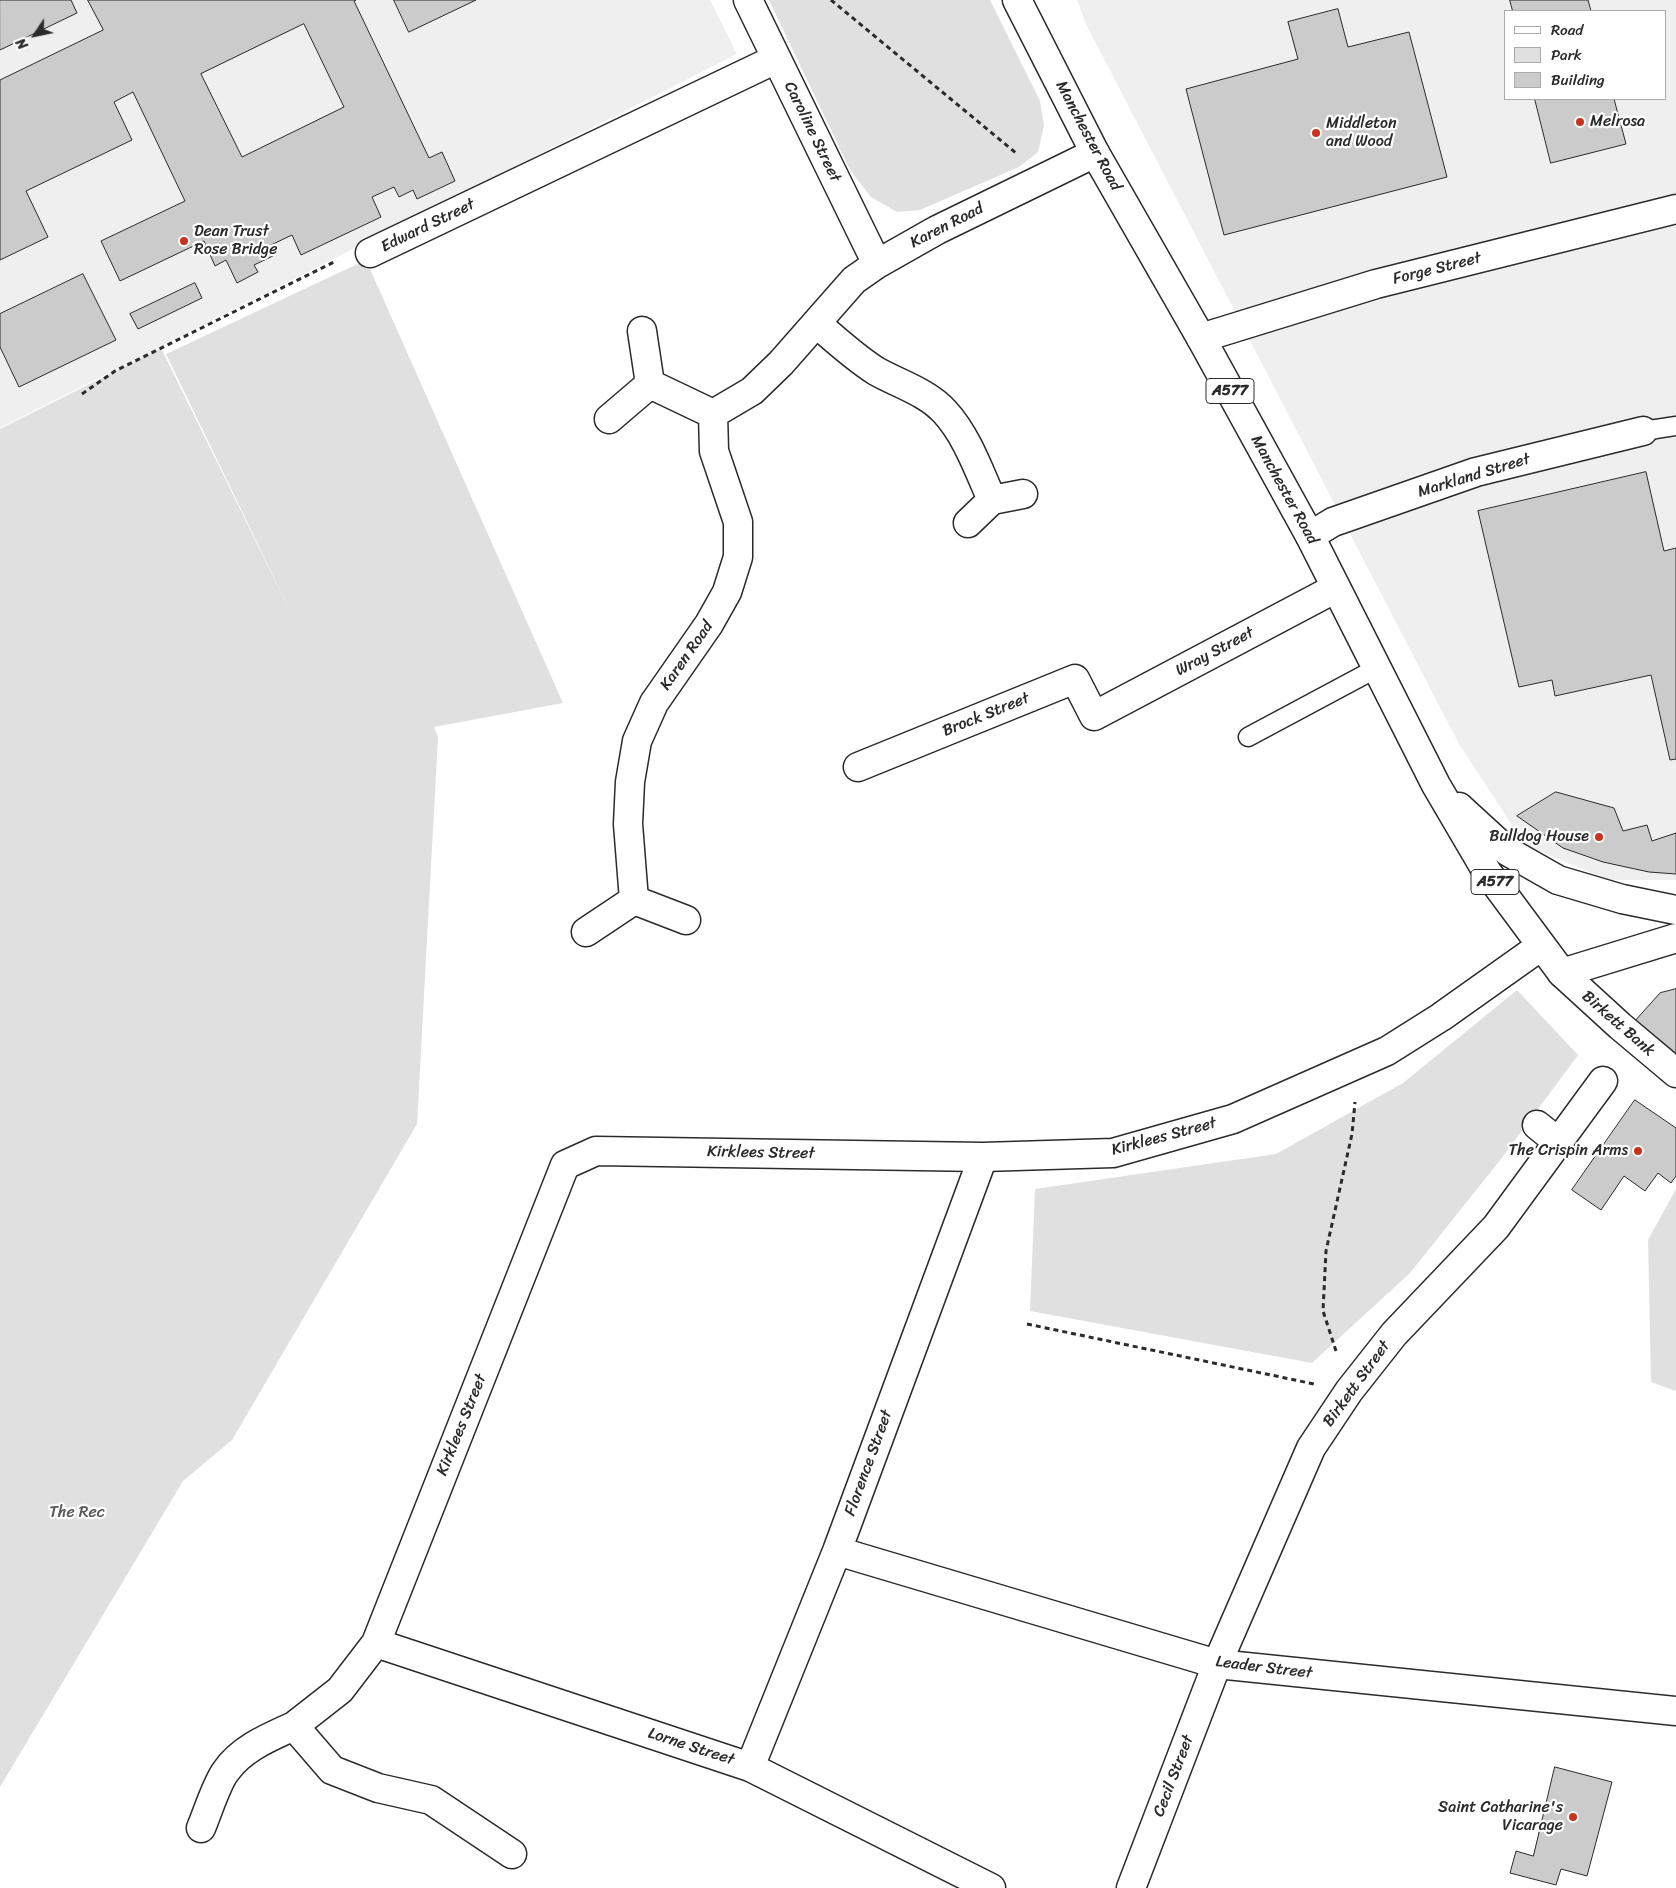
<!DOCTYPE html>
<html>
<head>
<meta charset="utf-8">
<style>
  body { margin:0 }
  #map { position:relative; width:1676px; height:1888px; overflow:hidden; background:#fff; font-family:Sriracha,sans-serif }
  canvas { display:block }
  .legend { position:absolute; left:1504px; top:10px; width:162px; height:90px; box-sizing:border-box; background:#fff; border:1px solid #aaa; margin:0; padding:6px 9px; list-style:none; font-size:15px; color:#2b2b2b }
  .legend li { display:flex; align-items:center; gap:10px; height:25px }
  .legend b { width:25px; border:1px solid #aaa }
  .north { position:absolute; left:10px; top:10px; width:50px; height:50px; -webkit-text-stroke:4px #fff; paint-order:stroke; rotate:236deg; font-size:14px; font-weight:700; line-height:20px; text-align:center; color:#2b2b2b }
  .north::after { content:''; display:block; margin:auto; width:18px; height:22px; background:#2b2b2b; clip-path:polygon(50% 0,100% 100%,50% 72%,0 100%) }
</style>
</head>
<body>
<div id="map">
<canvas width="1676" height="1888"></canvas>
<ul class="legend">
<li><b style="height:6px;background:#fff"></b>Road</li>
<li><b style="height:14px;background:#e0e0e0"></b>Park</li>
<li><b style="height:14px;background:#cbcbcb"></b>Building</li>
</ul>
<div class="north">N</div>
</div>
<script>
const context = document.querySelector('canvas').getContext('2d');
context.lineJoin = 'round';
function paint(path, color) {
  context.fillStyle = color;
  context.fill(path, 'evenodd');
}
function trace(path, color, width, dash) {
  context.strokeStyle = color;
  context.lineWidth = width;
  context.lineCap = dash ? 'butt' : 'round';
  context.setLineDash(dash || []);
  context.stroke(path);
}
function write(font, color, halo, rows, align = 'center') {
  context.font = font + ' Sriracha,sans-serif';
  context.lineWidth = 4.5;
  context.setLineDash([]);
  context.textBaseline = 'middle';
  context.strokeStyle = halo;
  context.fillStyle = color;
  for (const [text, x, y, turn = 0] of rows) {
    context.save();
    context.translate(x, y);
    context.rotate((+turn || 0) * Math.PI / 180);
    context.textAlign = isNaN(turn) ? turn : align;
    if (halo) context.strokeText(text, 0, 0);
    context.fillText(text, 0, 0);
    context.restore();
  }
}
const built = new Path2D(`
  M0,0H710L737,54L0,428Z
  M1077,0H1676V880H1608L1525,845L1459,744L1087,26ZM1505,11H1665V99H1505Z`);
const green = new Path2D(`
  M769,0H990L1040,101L1044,126L1038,152L1019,167L920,210L897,212L871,197L850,170Z
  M366,260L563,703L434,727L438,737L417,1124L232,1440L183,1481L0,1787V429L161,348L295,621L166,354Z
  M1517,990L1578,1055L1501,1159L1410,1273L1312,1363L1030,1311L1035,1189L1276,1154L1403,1083Z
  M1676,1189V1391L1651,1382L1648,1240Z`);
const building = new Path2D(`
  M0,0H71L77,13L0,50Z
  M88,0H356L354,1L429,158L442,152L455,181L417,199L413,190L399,197L394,187L372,197L381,217L301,255L292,235L271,245L275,255L254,265L258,272L237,283L226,260L215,266L204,241L120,281L101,241L185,201L133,92L114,102L132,140L26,191L48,237L0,260V80L103,30ZM304,24L344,107L242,157L201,74Z
  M394,0H476L409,32Z
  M1510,0H1588L1591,11H1513Z
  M1338,9L1348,47L1409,32L1447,177L1224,235L1186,89L1298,59L1288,22Z
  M1535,99H1614L1626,144L1551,163Z
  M83,274L116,340L19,387L0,347V314Z
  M195,283L202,298L138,329L130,314Z
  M1646,472L1664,551L1676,548V759L1670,760L1651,675L1555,696L1552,680L1519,687L1478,511Z
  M1556,792L1614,808L1623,831L1647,825L1652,841L1676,833V874L1649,872L1603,862L1563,848L1517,816Z
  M1676,989V1059L1633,1023L1660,993Z
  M1635,1100L1676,1128V1176L1671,1183L1658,1173L1645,1191L1624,1176L1601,1210L1572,1190Z
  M1555,1767L1612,1782L1587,1876L1561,1869L1556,1885L1510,1873L1516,1851L1533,1856Z`);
const path = new Path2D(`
  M831,0L1016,153
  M82,394L115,371L336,261
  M1027,1324L1314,1384
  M1336,1351L1323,1311L1326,1251L1352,1134L1355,1102`);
const service = new Path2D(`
  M1643,431L1676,426
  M1248,737L1377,668`);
const minor = new Path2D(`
  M748,0L877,264
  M370,253L776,59
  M816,323C836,340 854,357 876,371C899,384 927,392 945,412C967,436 979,471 992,500
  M1201,338L1376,284L1676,209
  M650,384L713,414
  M609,419L650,384L642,331
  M968,523L992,500L1023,494
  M1310,536L1333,522L1476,472L1643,431
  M858,767L1075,679L1094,716L1336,588
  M634,900L628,824L630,782L637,741L654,703L709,624L727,592L738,557V522L714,451L713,414L752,391L781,363L854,280L877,264L937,230L1095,153
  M586,932L634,900L686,920
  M1537,1125L1558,1142
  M837,1551L1217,1664L1676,1711
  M376,1643L750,1767L991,1888
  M750,1767L837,1551L983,1157
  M201,1828C207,1814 217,1782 226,1771C242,1748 270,1737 294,1726
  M512,1854L431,1800L378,1788L332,1770L294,1726L340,1690L376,1643L565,1165L596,1151L983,1157L1113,1153L1233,1119L1387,1051L1441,1017L1541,946
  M1131,1888L1217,1664L1311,1448L1349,1391L1394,1334L1496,1227L1603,1081`);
const tertiary = new Path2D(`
  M1562,973L1620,1026L1676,1073`);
const trunk = new Path2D(`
  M1017,0L1095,153L1201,338L1310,536L1436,785L1487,872L1562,973L1676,938
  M1459,807L1507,851L1558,880L1622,899L1676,910`);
const markers = [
  [1580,122,5,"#c8321e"],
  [1316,133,5,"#c8321e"],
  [184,241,5,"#c8321e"],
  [1599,837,5,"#c8321e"],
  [1638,1151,5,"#c8321e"],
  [1573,1817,5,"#c8321e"]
];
const shields = [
  [1230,391,48],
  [1495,882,48]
];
const shieldNames = [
  ["A577",1230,391],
  ["A577",1495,882]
];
const poiNames = [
  ["Melrosa",1590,122],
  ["Middleton",1326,124],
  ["and Wood",1326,142],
  ["Dean Trust",194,232],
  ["Rose Bridge",194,250],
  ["Bulldog House",1589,837,"right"],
  ["The Crispin Arms",1628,1151,"right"],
  ["Saint Catharine's",1563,1808,"right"],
  ["Vicarage",1563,1826,"right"]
];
const streetNames = [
  ["Caroline Street",812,132,64],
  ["Manchester Road",1088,136,62],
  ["Edward Street",428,226,-26],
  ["Karen Road",947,226,-27],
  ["Forge Street",1437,269,-14],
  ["Markland Street",1474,476,-17],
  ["Manchester Road",1284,490,61],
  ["Wray Street",1215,652,-28],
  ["Karen Road",687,656,-55],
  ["Brock Street",986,715,-22],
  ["Birkett Bank",1618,1024,41],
  ["Kirklees Street",1164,1137,-15],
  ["Kirklees Street",761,1153,1],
  ["Birkett Street",1357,1384,-54],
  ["Kirklees Street",462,1425,-68],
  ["Florence Street",869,1463,-70],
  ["Leader Street",1264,1668,7],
  ["Lorne Street",691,1747,18],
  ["Cecil Street",1174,1776,-69]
];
const parkNames = [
  ["The Rec",77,1513]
];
paint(built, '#efefef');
paint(green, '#e0e0e0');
paint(building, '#cbcbcb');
trace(building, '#2b2b2b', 1);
trace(service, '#2b2b2b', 21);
trace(minor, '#2b2b2b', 31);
trace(tertiary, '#2b2b2b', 31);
trace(trunk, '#2b2b2b', 31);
trace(path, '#2b2b2b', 3, [5, 4]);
trace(service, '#fff', 18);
trace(minor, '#fff', 28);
trace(tertiary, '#fff', 28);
trace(trunk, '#fff', 28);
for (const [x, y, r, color] of markers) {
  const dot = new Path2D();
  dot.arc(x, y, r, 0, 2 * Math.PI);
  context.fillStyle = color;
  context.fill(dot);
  trace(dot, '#fff', 2);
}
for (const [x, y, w] of shields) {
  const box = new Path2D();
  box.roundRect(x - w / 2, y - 12.5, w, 25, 4);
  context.fillStyle = '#fff';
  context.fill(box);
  trace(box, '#2b2b2b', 1);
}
write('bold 15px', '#2b2b2b', null, shieldNames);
write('16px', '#2b2b2b', '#fff', poiNames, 'left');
write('16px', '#2b2b2b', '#fff', streetNames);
write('16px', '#585858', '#fff', parkNames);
</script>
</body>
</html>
